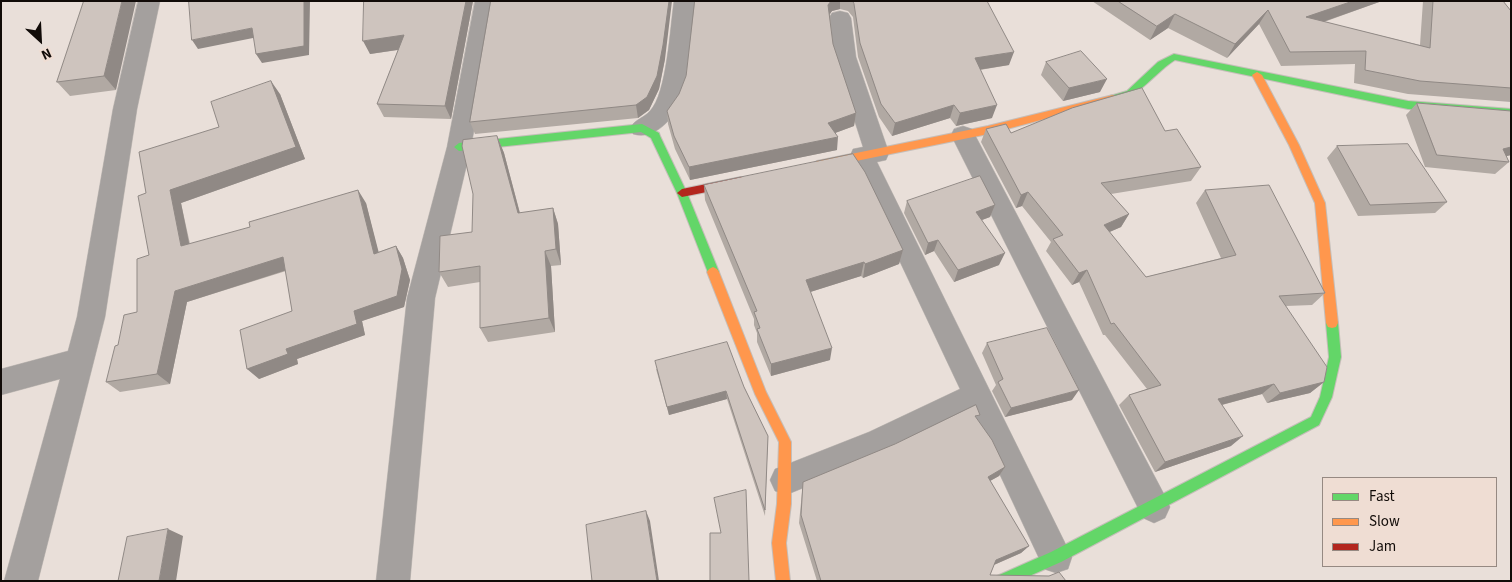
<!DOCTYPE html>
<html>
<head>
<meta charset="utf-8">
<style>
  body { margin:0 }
  #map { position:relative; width:1512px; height:582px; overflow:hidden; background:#e9dfd9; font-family:"Source Sans 3",sans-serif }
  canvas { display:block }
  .frame { position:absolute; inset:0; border:2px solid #110b08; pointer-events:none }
  .legend { position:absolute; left:1322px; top:477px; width:175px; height:90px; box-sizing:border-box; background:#efddd3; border:1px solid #968982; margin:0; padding:6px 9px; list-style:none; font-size:15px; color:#110b08 }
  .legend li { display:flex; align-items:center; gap:10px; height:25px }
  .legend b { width:25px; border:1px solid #968982 }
  .north { position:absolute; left:15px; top:15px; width:50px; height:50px; -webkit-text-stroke:4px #efddd3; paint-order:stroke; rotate:155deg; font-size:14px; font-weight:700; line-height:20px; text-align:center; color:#110b08 }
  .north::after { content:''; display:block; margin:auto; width:18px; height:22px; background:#110b08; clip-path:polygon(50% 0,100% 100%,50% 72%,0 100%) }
</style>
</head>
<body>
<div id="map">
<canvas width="1512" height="582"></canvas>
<div class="frame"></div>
<ul class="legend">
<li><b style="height:6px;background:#63d668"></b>Fast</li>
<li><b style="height:6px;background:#ff974d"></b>Slow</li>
<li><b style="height:6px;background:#b3261e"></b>Jam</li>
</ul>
<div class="north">N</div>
</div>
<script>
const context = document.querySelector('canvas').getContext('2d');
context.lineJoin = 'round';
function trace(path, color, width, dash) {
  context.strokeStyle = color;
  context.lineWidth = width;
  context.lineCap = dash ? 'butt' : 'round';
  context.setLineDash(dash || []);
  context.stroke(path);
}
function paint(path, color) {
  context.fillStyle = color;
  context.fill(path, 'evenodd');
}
const street = new Path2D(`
  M138,1H160L137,109L105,317L38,581H4L60,379L1,395V369L68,351L77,317L113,109Z
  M475,1H497L471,147L435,298L410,581H376L407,298L447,147Z
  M674,1H696C692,30 691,60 685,89C681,110 658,142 633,134L630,128C635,119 644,118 650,111C667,93 670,27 674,1Z
  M840,11L848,13L851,18L856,57L889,153L886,160L877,162L1072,557L1068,569L1056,573L1044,569L971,413L891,452L786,495L775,491L770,480L775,469L869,432L960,389L850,156L853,149L863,147L834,57L829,18L832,13Z
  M963,126L972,129L975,135L1165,496L1170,507L1165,518L1154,523L1143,518L951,135L954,129Z`);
const fast = new Path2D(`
  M1174,54L1408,101L1511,109V117L1408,109L1175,60C1156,71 1132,106 1110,100L1108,98L1110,96L1127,91L1158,62Z
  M642,124L659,133L660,136L687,193L719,272L717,275H709L677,193L651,138L641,132L459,151L454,147L459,143Z
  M1332,318L1336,319L1338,323L1341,357L1332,397L1319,425L1061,562L1018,581H995L997,576L1051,552L1311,417L1320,397L1329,357L1326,323L1328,319Z`);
const slow = new Path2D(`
  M1257,72L1262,75L1299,145L1325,203L1338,323L1336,327L1332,328L1328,327L1326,323L1315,203L1289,145L1252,75Z
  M1113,95L1118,98L1116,100L988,134L817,169L812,165L817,161L988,126Z
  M713,267L717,269L719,272L766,392L791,442V504L786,543L790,581H776L772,543L777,504L779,442L755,394L707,272L709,269Z`);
const jam = new Path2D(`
  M741,177L746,181L741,185L682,197L677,193L682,189Z`);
const wall = new Path2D(`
  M84,1L116,90L70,96L57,82Z
  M364,1H473L451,119L384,117L377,104L398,50L370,54Z
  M695,1H987L1009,65L980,70L992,118L956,126L950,118L892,136L879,117L858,57L853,17L848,11L840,9L832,11L830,14L833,44L856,113L854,126L835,133L837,150L690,180L675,149L668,124L667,111L679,94L686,76Z
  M1092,1H1382L1324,22L1420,45L1423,1H1503L1511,11V102L1408,94L1354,83L1355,64L1281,66L1259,24L1227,58L1168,28L1150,40Z
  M665,59L659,89L649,110L638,118L475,134L470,122Z
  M1046,62L1100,92L1063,101L1041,75Z
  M280,94L305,159L181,203L190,244L366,203L378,252L396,246L403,258L410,280L404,307L362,321L365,335L297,359L298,364L259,379L292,311L286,271L187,302L170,384L120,392L106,382L118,345L137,312L149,255L146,193L219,127Z
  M1417,103L1511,111V155L1506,156L1509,162L1495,174L1425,167L1406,115Z
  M986,129L1011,133L1165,131L1201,167L1191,181L1111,194L1129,214L1121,227L1109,232L1146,277L1221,258L1196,203L1205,190L1325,293L1312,305L1286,306L1324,382L1310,393L1267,403L1262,394L1222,405L1231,446L1155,472L1119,405L1129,395L1147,389L1105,335H1103L1079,282L1072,285L1046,251L1051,242L1022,206L1016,208L981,142Z
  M497,136L504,153L520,213L553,208L558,224L561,265L551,266L555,332L488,342L480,328V282L448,287L439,272L472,232Z
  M1337,146L1447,202L1435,213L1358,216L1327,158Z
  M704,185L903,250L899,264L863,278L861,276L810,292L830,360L771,376L757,342V333L754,325V319L705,200Z
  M907,201L995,205L990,217L982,220L999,265L954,282L934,251L925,255L904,213Z
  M987,343L1072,400L1005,417L992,391L996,385L982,353Z
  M656,369L744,387L768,436L765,516L727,399L669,415Z
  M978,420L1005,467L999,476L990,481L1029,546L1021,553L994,565L990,575L1066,581H817L799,523L803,482Z`);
const shadedWall = new Path2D(`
  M122,1H136L116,90L104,76Z
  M304,1H310L309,55L262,63L256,54Z
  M466,1H473L451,119L445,106Z
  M669,1H672L665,59L659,89L649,110L638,118L636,105Z
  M831,1H840V9L832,11L827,18L828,5Z
  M1353,1H1382L1297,31L1306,17Z
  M1268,10L1259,24L1227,58L1235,44Z
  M1175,14L1168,28L1150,40L1157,26Z
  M252,28L258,37L198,49L192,40Z
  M404,35L410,48L370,54L363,41Z
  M1014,52L1009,65L971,71L975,58Z
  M1107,79L1100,92L1063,101L1069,88Z
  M271,81L280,94L305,159L181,203L192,258L181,246L170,190Z
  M954,105L950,118L892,136L895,123Z
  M997,105L992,118L956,126L960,113Z
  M856,113L854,126L827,136L828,123Z
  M497,136L504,153L524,229L518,213Z
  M838,137L837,150L690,180L689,167Z
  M1511,147V155L1492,160L1503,149Z
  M358,190L366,203L382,265L374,254Z
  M1028,192L1022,206L1016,208L1021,195Z
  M995,205L990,217L971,224L976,212Z
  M553,208L558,224L561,265L556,249Z
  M1129,214L1121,227L1096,238L1104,225Z
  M938,240L934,251L925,255L928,243Z
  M396,246L403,258L410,280L404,307L362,321L365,335L297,359L298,364L259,379L247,369L286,349L354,311Z
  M903,250L899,264L863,278L865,264Z
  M545,251L551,266L555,332L549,318Z
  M1005,253L999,265L954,282L958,270Z
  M283,257L293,268L187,302L170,384L157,374L175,291Z
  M864,262L861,276L804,294L806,280Z
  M1087,270L1079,282L1072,285L1079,273Z
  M832,348L830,360L771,376V364Z
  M1324,382L1310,393L1267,403L1280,393Z
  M1274,384L1262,394L1206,409L1218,399Z
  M1079,390L1072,400L1005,417L1011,408Z
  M726,391L727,399L669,415L667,407Z
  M1243,436L1231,446L1155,472L1165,462Z
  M1005,467L999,476L981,486L988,477Z
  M646,511L650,521L659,581H657Z
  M168,529L183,536L176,581H159Z
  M1029,546L1021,553L989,567L996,560Z`);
const building = new Path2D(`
  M84,1H122L104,76L57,82Z
  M189,1H304V46L256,54L252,28L192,40Z
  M364,1H466L445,106L377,104L404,35L363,41Z
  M491,1H669L663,45L657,76L647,97L636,105L470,122Z
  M695,1H831L828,5L833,44L856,113L828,123L838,137L689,167L674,136L667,111L679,94L686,76Z
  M853,1H987L1014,52L975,58L997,105L960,113L954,105L895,123L881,104L860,43L854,4Z
  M1118,1H1353L1306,17L1430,48L1433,1H1503L1511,11V88L1420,81L1365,70L1366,51L1290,52L1268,10L1235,44L1175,14L1157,26Z
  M1081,51L1107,79L1069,88L1046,62Z
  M271,81L296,147L170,190L181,246L250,227L249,222L358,190L374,254L396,246L402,269L397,296L354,311L357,324L286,349L288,354L247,369L240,330L292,311L283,257L175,291L157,374L106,382L115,346L118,345L124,315L137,312V259L149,255L138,196L146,193L139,152L219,127L211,102Z
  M1142,88L1165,131L1177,129L1201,167L1101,183L1129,214L1104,225L1146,277L1236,255L1205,190L1269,185L1325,293L1279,296L1327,367L1324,382L1280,393L1274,384L1218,399L1243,436L1165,462L1129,395L1161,385L1114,323L1111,324L1087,270L1079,273L1053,239L1063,235L1028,192L1021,195L986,129L1006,124L1011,133L1072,108Z
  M1417,103L1511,111V147L1503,149L1509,162L1437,155Z
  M497,136L518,213L553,208L556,249L545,251L549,318L480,328V266L439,272L440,236L472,232L473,194L462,146L463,140Z
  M1408,144L1447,202L1370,205L1337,146Z
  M853,154L865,172L903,250L865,264L864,262L806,280L832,348L771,364L757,329L760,328L754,312L757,311L704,185Z
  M980,176L995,205L976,212L1005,253L958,270L938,240L928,243L907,201Z
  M1047,328L1079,390L1011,408L998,382L1003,379L987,343Z
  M727,342L744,387L768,436L765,510L726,391L667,407L655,361Z
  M976,405L980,415L975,416L992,440L1005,467L988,477L1029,546L996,560L990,575L1049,576L1059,572L1066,581H821L801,515L803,482L895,444Z
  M746,490L749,581H710V533H721L714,498Z
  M646,511L657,581H592L586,525Z
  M168,529L159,581H118L127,537Z`);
trace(street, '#c5beb9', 1);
trace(fast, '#c5beb9', 2);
trace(slow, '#c5beb9', 2);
trace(jam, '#c5beb9', 2);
paint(street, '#a4a09e');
paint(fast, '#63d668');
paint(slow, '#ff974d');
paint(jam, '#b3261e');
paint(wall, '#b1a9a3');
paint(shadedWall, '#908985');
paint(building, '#cec4be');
trace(building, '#908985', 1);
</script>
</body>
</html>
